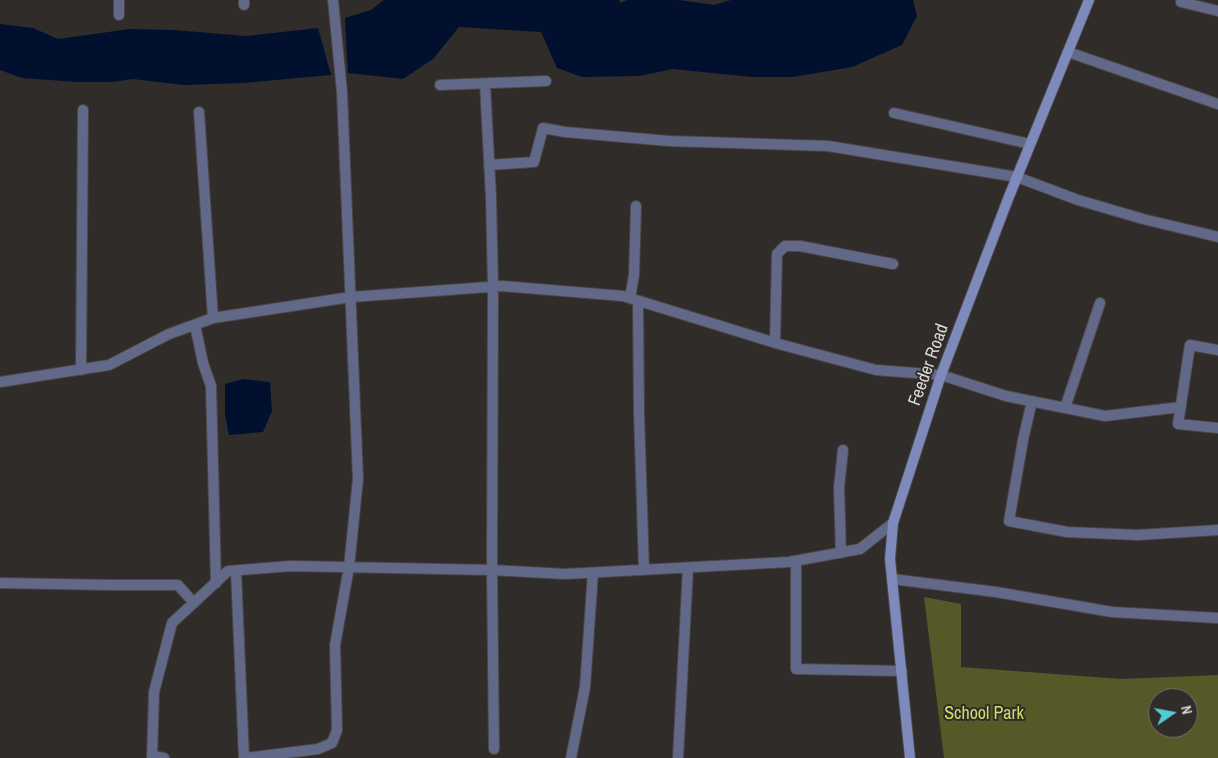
<!DOCTYPE html>
<html>
<head>
<meta charset="utf-8">
<style>
  body { margin:0 }
  #map { position:relative; width:1218px; height:758px; overflow:hidden; background:#302c2a; font-family:"Archivo Narrow",sans-serif }
  canvas { display:block }
  .north { position:absolute; left:1148px; top:688px; width:50px; height:50px; box-sizing:border-box; background:#302c2a; border:1px solid #74706f; border-radius:50%; rotate:78deg; font-size:14px; font-weight:700; line-height:20px; text-align:center; color:#dad7d6 }
  .north::after { content:''; display:block; margin:auto; width:18px; height:22px; background:#51ccd3; clip-path:polygon(50% 0,100% 100%,50% 72%,0 100%) }
</style>
</head>
<body>
<div id="map">
<canvas width="1218" height="758"></canvas>
<div class="north">N</div>
</div>
<script>
const context = document.querySelector('canvas').getContext('2d');
context.lineJoin = 'round';
function paint(path, color) {
  context.fillStyle = color;
  context.fill(path, 'evenodd');
}
function trace(path, color, width, dash) {
  context.strokeStyle = color;
  context.lineWidth = width;
  context.lineCap = dash ? 'butt' : 'round';
  context.setLineDash(dash || []);
  context.stroke(path);
}
function write(font, color, halo, rows, align = 'center') {
  context.font = font + ' "Archivo Narrow",sans-serif';
  context.lineWidth = 4;
  context.setLineDash([]);
  context.textBaseline = 'middle';
  context.strokeStyle = halo;
  context.fillStyle = color;
  for (const [text, x, y, turn = 0] of rows) {
    context.save();
    context.translate(x, y);
    context.rotate((+turn || 0) * Math.PI / 180);
    context.textAlign = isNaN(turn) ? turn : align;
    if (halo) context.strokeText(text, 0, 0);
    context.fillText(text, 0, 0);
    context.restore();
  }
}
const green = new Path2D(`
  M924,597L961,604V667L1121,679L1218,675V758H944ZM1158,698H1188V728H1158Z`);
const water = new Path2D(`
  M384,0H619L620,3L628,0H679L714,5L731,0H913L917,16L902,45L852,67L793,77H753L672,69L640,76L582,77L557,68L541,32L459,27L433,59L403,79L348,73L345,18L371,10Z
  M0,24L33,28L58,39L130,29L174,30L246,36L318,28L331,75L243,83L184,85L133,79L113,82H78L22,78L0,70Z
  M243,379L270,382L272,411L263,432L229,435L225,415V384Z`);
const street = new Path2D(`
  M119,0V15
  M1182,0L1181,2L1218,11
  M244,5V0
  M1068,52L1218,104
  M485,84L491,197L493,287L492,570L494,749
  M440,85L546,81
  M199,112L213,318
  M894,113L1030,144
  M489,165L534,162L543,128L565,132L669,141L828,146L1017,177L1078,200L1143,219L1218,237
  M630,298L634,275L636,206
  M638,301L639,413L644,570
  M195,325L203,363L211,386L216,583
  M775,342L777,254L785,246H800L893,264
  M1218,350L1190,345L1178,424L1218,428
  M81,370L83,110
  M0,382L109,365L169,334L213,318L351,297L502,286L623,296L779,344L876,370L941,375L1006,396L1105,416L1181,407
  M1032,401L1023,440L1009,521L1067,532L1138,535L1218,530
  M1065,408L1100,303
  M841,553L839,488L843,450
  M796,561V669L902,671
  M236,571L244,758
  M892,579L996,592L1112,612L1218,618
  M0,583L111,585H178L194,603
  M152,756L164,758
  M152,758L154,692L172,623L228,571L291,566L492,570L565,574L789,562L860,549L893,523
  M246,758L318,749L332,743L337,730L335,645L349,567L358,479L342,92L333,0
  M571,758L585,687L593,573
  M678,758L688,568`);
const secondary = new Path2D(`
  M910,758L890,559L893,523L941,375L1008,199L1089,0`);
const streetNames = [
  ["Feeder Road",929,365,-70]
];
const parkNames = [
  ["School Park",984,714]
];
paint(green, '#555928');
paint(water, '#00102e');
trace(street, '#4b4746', 12);
trace(secondary, '#4b4746', 12);
trace(street, '#626988', 10);
trace(secondary, '#7f8abc', 10);
write('18px', '#dad7d6', '#302c2a', streetNames);
write('18px', '#d3dc66', '#302c2a', parkNames);
</script>
</body>
</html>
